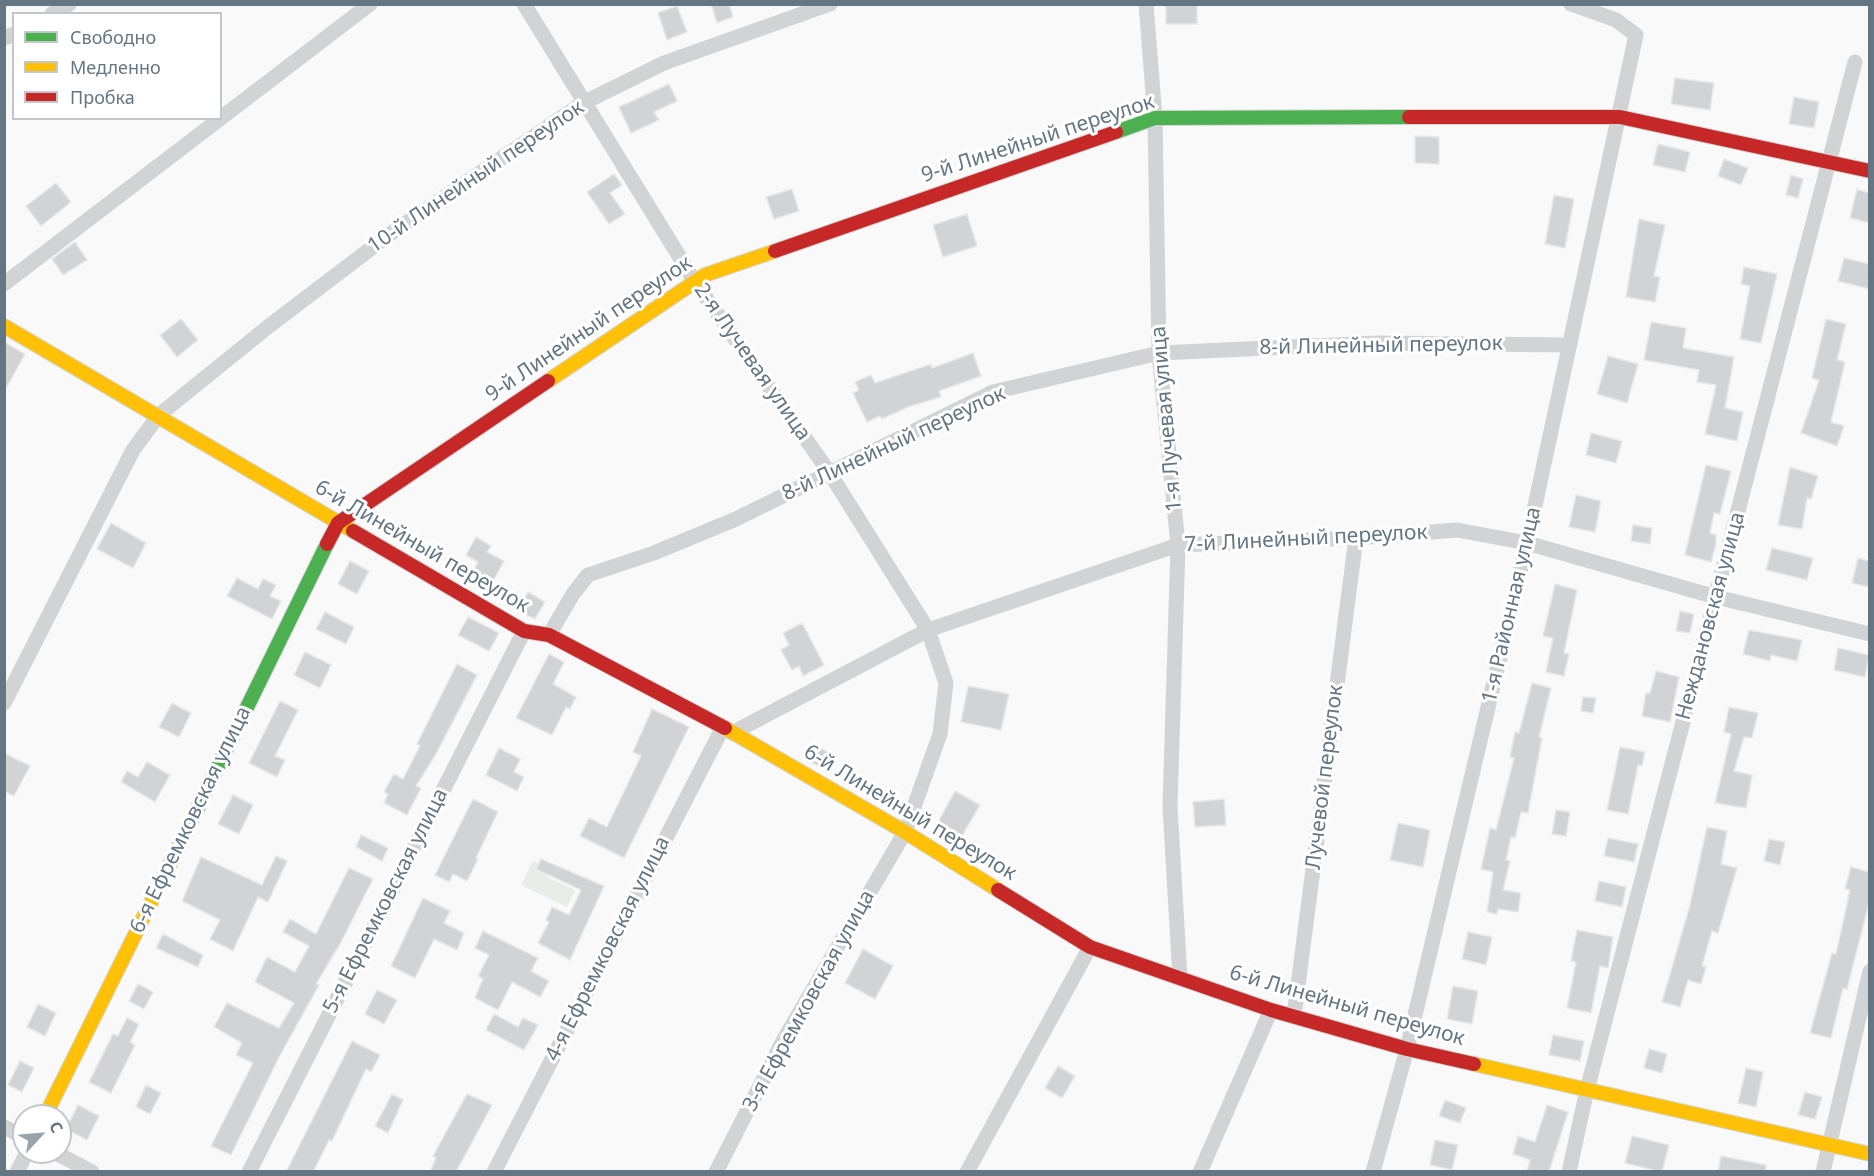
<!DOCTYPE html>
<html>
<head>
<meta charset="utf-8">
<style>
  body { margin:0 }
  #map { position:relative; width:1874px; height:1176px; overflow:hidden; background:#f9f9f9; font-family:"Noto Sans",sans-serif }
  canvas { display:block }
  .frame { position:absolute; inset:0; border:6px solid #647683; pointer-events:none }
  .legend { position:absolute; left:12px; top:12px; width:210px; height:108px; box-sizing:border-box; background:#fff; border:2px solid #c1c8cd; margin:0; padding:8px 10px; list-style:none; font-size:18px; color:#647683 }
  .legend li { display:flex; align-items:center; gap:12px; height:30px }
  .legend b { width:30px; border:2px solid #c1c8cd }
  .north { position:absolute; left:12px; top:1104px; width:60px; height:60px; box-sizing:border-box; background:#fff; border:2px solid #c1c8cd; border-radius:50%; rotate:64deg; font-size:16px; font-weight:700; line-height:24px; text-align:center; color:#647683 }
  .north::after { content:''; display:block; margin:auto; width:21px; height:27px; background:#98a4ac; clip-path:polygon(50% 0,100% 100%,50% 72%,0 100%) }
</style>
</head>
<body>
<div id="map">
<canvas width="1874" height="1176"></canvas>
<div class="frame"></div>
<ul class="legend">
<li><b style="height:8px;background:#4caf50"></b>Свободно</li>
<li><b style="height:8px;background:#ffc107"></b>Медленно</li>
<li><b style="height:8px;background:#c62828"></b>Пробка</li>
</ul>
<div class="north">С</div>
</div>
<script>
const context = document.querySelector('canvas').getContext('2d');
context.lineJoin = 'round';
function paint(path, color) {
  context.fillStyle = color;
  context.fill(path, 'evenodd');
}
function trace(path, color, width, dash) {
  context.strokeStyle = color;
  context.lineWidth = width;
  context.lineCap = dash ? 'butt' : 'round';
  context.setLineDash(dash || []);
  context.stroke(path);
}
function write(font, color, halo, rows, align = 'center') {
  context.font = font + ' "Noto Sans",sans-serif';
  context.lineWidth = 6;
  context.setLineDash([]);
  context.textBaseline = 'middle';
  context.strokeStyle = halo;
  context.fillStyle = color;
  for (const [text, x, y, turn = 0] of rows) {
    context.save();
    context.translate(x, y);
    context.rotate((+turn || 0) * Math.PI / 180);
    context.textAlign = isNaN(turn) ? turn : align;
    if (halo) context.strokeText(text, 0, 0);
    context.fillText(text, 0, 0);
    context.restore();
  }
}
const green = new Path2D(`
  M533,861L550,869L547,877L575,890L567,907L521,885Z`);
const building = new Path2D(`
  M711,4H729L733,17L717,23Z
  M1166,4L1197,5V24H1166Z
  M677,6L687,32L667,40L658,13Z
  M1675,78L1714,83L1710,110L1671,104Z
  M669,84L677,101L654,112L659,120L631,133L619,107Z
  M1794,97L1819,102L1814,128L1789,124Z
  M1415,136L1439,137V164L1415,163Z
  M1658,144L1690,152L1685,172L1653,165Z
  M1724,159L1748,168L1741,185L1718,176Z
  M614,174L622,185L610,193L625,214L609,224L587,192Z
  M1791,175L1803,179L1798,198L1786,195Z
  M56,183L71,202L41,226L26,206Z
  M792,189L799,211L774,219L766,197Z
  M1857,189L1869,193V223L1850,218Z
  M1554,195L1574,199L1565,248L1545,244Z
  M967,214L977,246L943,257L933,225Z
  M1639,219L1665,225L1654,276L1660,277L1655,302L1626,297Z
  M75,242L87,260L63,275L52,259Z
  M1844,258L1869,264V289L1838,281Z
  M1744,267L1777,274L1761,343L1740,339L1750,286L1741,284Z
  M181,319L198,340L177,357L160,335Z
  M1826,319L1846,324L1837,360L1845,362L1831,422L1844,426L1837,446L1801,433L1819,380L1812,378Z
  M1651,322L1686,328L1683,348L1734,357L1725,408L1743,412L1737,441L1705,434L1716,385L1697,382L1699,370L1644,360Z
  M4,342L25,354L4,392Z
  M973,353L981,376L939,391L941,397L908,407L882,419L880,416L867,422L853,393L859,390L855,382L871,375L875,383L931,364L932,368Z
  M1608,356L1638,364L1627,403L1597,394Z
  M1591,433L1622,441L1616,463L1586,455Z
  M1706,465L1731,471L1720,514L1714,513L1710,533L1716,535V544L1711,562L1685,555Z
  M1790,467L1818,476L1811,499L1807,498L1802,529L1778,525Z
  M1576,495L1601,501L1595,532L1569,527Z
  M111,523L146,543L133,568L97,549Z
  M1633,525L1652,528L1650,544L1631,541Z
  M476,537L491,546L487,552L504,561L490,587L470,576L478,562L466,555Z
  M1772,548L1813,558L1807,580L1766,570Z
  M1858,558L1869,561V587L1852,583Z
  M350,561L369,571L357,594L338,584Z
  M237,578L258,589L263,579L276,585L270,596L281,601L272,619L227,596Z
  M1555,584L1577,590L1564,653L1569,654L1564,676L1546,672L1553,638L1543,636Z
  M528,592L545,602L535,619L517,611Z
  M1680,611L1694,614L1690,633L1676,631Z
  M325,612L354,627L346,644L316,629Z
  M468,617L499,633L489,651L458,635Z
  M802,623L824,665L803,676L799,666L792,670L781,650L789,645L783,633Z
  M1749,630L1802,640L1797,661L1771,655L1770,661L1743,654Z
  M1838,648L1869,655L1865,677L1834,670Z
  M305,652L331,665L320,688L294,675Z
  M549,654L564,662L553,684L576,697L570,709L566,707L552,735L516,718Z
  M457,664L477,675L436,754L416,786L421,788L407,815L384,803L388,794L384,792L394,774L403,779L420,746L417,744Z
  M1656,671L1679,677L1670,722L1642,716L1646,693H1650Z
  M1532,683L1551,688L1539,737L1542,738L1528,813L1521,812L1515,838L1511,837L1506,860L1510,861L1503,890L1521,893L1518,912L1498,909L1497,914L1487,912L1493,872L1481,869L1490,828L1496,830L1514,758L1510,757L1515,732L1519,733Z
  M968,686L1009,694L1001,730L961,722Z
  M1583,697L1596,698L1593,713L1581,711Z
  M280,701L298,710L275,756L285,760L277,777L249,763Z
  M172,703L191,713L179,737L159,727Z
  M1729,707L1758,713L1752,738L1744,737L1734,771L1752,775L1746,808L1715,803L1731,734L1724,732Z
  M652,709L689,727L624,858L580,836L589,818L607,827L641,756L633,752Z
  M817,746L837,757L829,772L809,761Z
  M1620,747L1645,752L1642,766L1638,765L1628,814L1607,810Z
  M499,748L520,759L514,772L524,777L517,791L486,775Z
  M4,753L30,766L14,796L4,791Z
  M147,762L170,775L155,802L121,782L127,771L138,777Z
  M955,791L980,805L962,836L938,822Z
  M233,795L253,805L239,834L218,824Z
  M473,799L498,812L476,858L478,859L467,881L453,874L449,882L435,875Z
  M1224,799L1226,825L1195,827L1193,802Z
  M1556,810L1570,812L1566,836L1552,834Z
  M1398,823L1430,830L1423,867L1390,860Z
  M1707,827L1727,831L1721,864L1737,868L1718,933L1712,931L1702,966L1706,967L1701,984L1688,980L1680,1007L1662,1002L1690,905Z
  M361,835L388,848L382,861L356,847Z
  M1608,838L1638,844L1634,862L1604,856Z
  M1769,839L1785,842L1780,865L1764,861Z
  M276,856L287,861L268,902L258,897L233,951L210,939L220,920L182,901L201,857L262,885Z
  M541,859L604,886L570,960L538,943L549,922L546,920L552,907L569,915L581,890L536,869Z
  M1851,867L1869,872V903L1847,989L1843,988L1831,1038L1810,1033L1832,953L1836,954L1850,890L1845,889Z
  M349,868L373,879L340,944L316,984L319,985L279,1057L231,1155L211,1146L253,1063L236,1055L242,1043L214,1027L227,1003L279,1028L294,1003L255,982L267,957L295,972L309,946L283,932L290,919L316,934Z
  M1599,881L1626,887L1622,907L1595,901Z
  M423,898L450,911L444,923L464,933L457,950L434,939L415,978L391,966Z
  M1577,930L1613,937L1608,968L1600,966L1591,1013L1567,1008L1576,962L1571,961Z
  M483,931L538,958L531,971L549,981L540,997L512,982L498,1010L475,998L483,979L478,976L489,955L475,948Z
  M1468,932L1492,937L1486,965L1462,959Z
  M163,934L203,955L198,967L156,948Z
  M863,949L893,966L875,999L845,983Z
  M138,984L153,992L144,1009L129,1001Z
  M1453,986L1478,991L1472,1024L1447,1019Z
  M377,990L397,1000L384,1024L365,1014Z
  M38,1004L56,1013L45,1036L27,1027Z
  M494,1014L518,1027L523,1018L538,1025L524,1050L486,1030Z
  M127,1018L139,1024L130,1042L135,1045L111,1093L89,1082L113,1034L118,1036Z
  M1553,1035L1584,1041L1580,1061L1549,1055Z
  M352,1041L380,1055L371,1072L366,1069L332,1141L329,1140L313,1172H286Z
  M1649,1049L1667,1054L1662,1073L1644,1068Z
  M20,1061L34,1068L22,1092L8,1085Z
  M1058,1066L1075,1076L1062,1098L1045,1088Z
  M1746,1068L1763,1072L1756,1107L1738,1103Z
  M146,1085L161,1093L150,1114L136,1107Z
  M1805,1092L1822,1097L1815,1119L1798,1115Z
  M392,1094L403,1100L388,1133L375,1126Z
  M467,1094L492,1105L456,1172H430L436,1158L433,1156Z
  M1445,1100L1466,1108L1460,1123L1439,1116Z
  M78,1105L99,1116L87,1140L66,1129Z
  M1547,1105L1568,1112L1549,1172H1527L1530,1160L1513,1154L1518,1136L1535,1142Z
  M1632,1136L1669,1145L1662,1172L1625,1163Z
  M1435,1140L1458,1145L1452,1170L1430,1165Z
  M1721,1156L1766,1165V1172H1718Z`);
const street = new Path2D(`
  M524,4L695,282L829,472L928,630L946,683L940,734L905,832L784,1039L716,1172
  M1146,4L1155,118L1159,353L1178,545L1170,807L1180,978
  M52,14L69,4
  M4,38L14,34
  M4,284L370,4
  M549,635L573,594L588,575L654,553L736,519L993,392L1159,353L1377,343L1570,345
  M4,703L133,450L159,415L269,326L390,234L583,103L664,63L830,4
  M732,733L928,630L1178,545L1356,538L1457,530L1527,543L1716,597L1870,634
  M1294,1016L1356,538
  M4,1127L24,1137
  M54,1152L92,1172
  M17,1172L27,1152
  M249,1172L524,631
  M494,1172L723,727
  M967,1172L1090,947
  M1200,1172L1271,1010
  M1373,1172L1407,1049L1527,543L1636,35L1616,20L1571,4
  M1569,1172L1587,1090L1855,62
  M1823,1172L1870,971`);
const fast = new Path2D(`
  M1116,132L1155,118L1409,117
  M181,842L327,544`);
const slow = new Path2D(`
  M4,326L353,531
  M548,381L705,275L775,251
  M725,728L905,832L998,890
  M1474,1064L1870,1154
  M45,1116L181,842`);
const jam = new Path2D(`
  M1409,117H1620L1870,171
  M775,251L1116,132
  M353,531L524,631L549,635L725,728
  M327,544L338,523L548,381
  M998,890L1090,947L1271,1010L1407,1049L1474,1064`);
const streetNames = [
  ["9-й Линейный переулок",1038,139,-18],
  ["10-й Линейный переулок",476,177,-34],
  ["9-й Линейный переулок",589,329,-34],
  ["8-й Линейный переулок",1381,346,-1],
  ["2-я Лучевая улица",752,362,55],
  ["1-я Лучевая улица",1167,419,-95],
  ["8-й Линейный переулок",894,444,-25],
  ["7-й Линейный переулок",1306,539,-3],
  ["6-й Линейный переулок",422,547,30],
  ["1-я Районная улица",1512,605,-77],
  ["Неждановская улица",1711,616,-75],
  ["Лучевой переулок",1325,777,-83],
  ["6-й Линейный переулок",910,813,31],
  ["6-я Ефремковская улица",191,820,-64],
  ["5-я Ефремковская улица",386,901,-63],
  ["4-я Ефремковская улица",608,949,-63],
  ["3-я Ефремковская улица",809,1001,-61],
  ["6-й Линейный переулок",1347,1006,16]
];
paint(green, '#e9ece7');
paint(building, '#d1d3d4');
trace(building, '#e8e8e8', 1.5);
trace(fast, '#d5d6d7', 16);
trace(slow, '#d5d6d7', 16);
trace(jam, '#d5d6d7', 16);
trace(street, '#d1d3d4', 15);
trace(fast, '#4caf50', 14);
trace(slow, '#ffc107', 14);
trace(jam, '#c62828', 14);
write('21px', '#647683', '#fff', streetNames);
</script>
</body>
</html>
